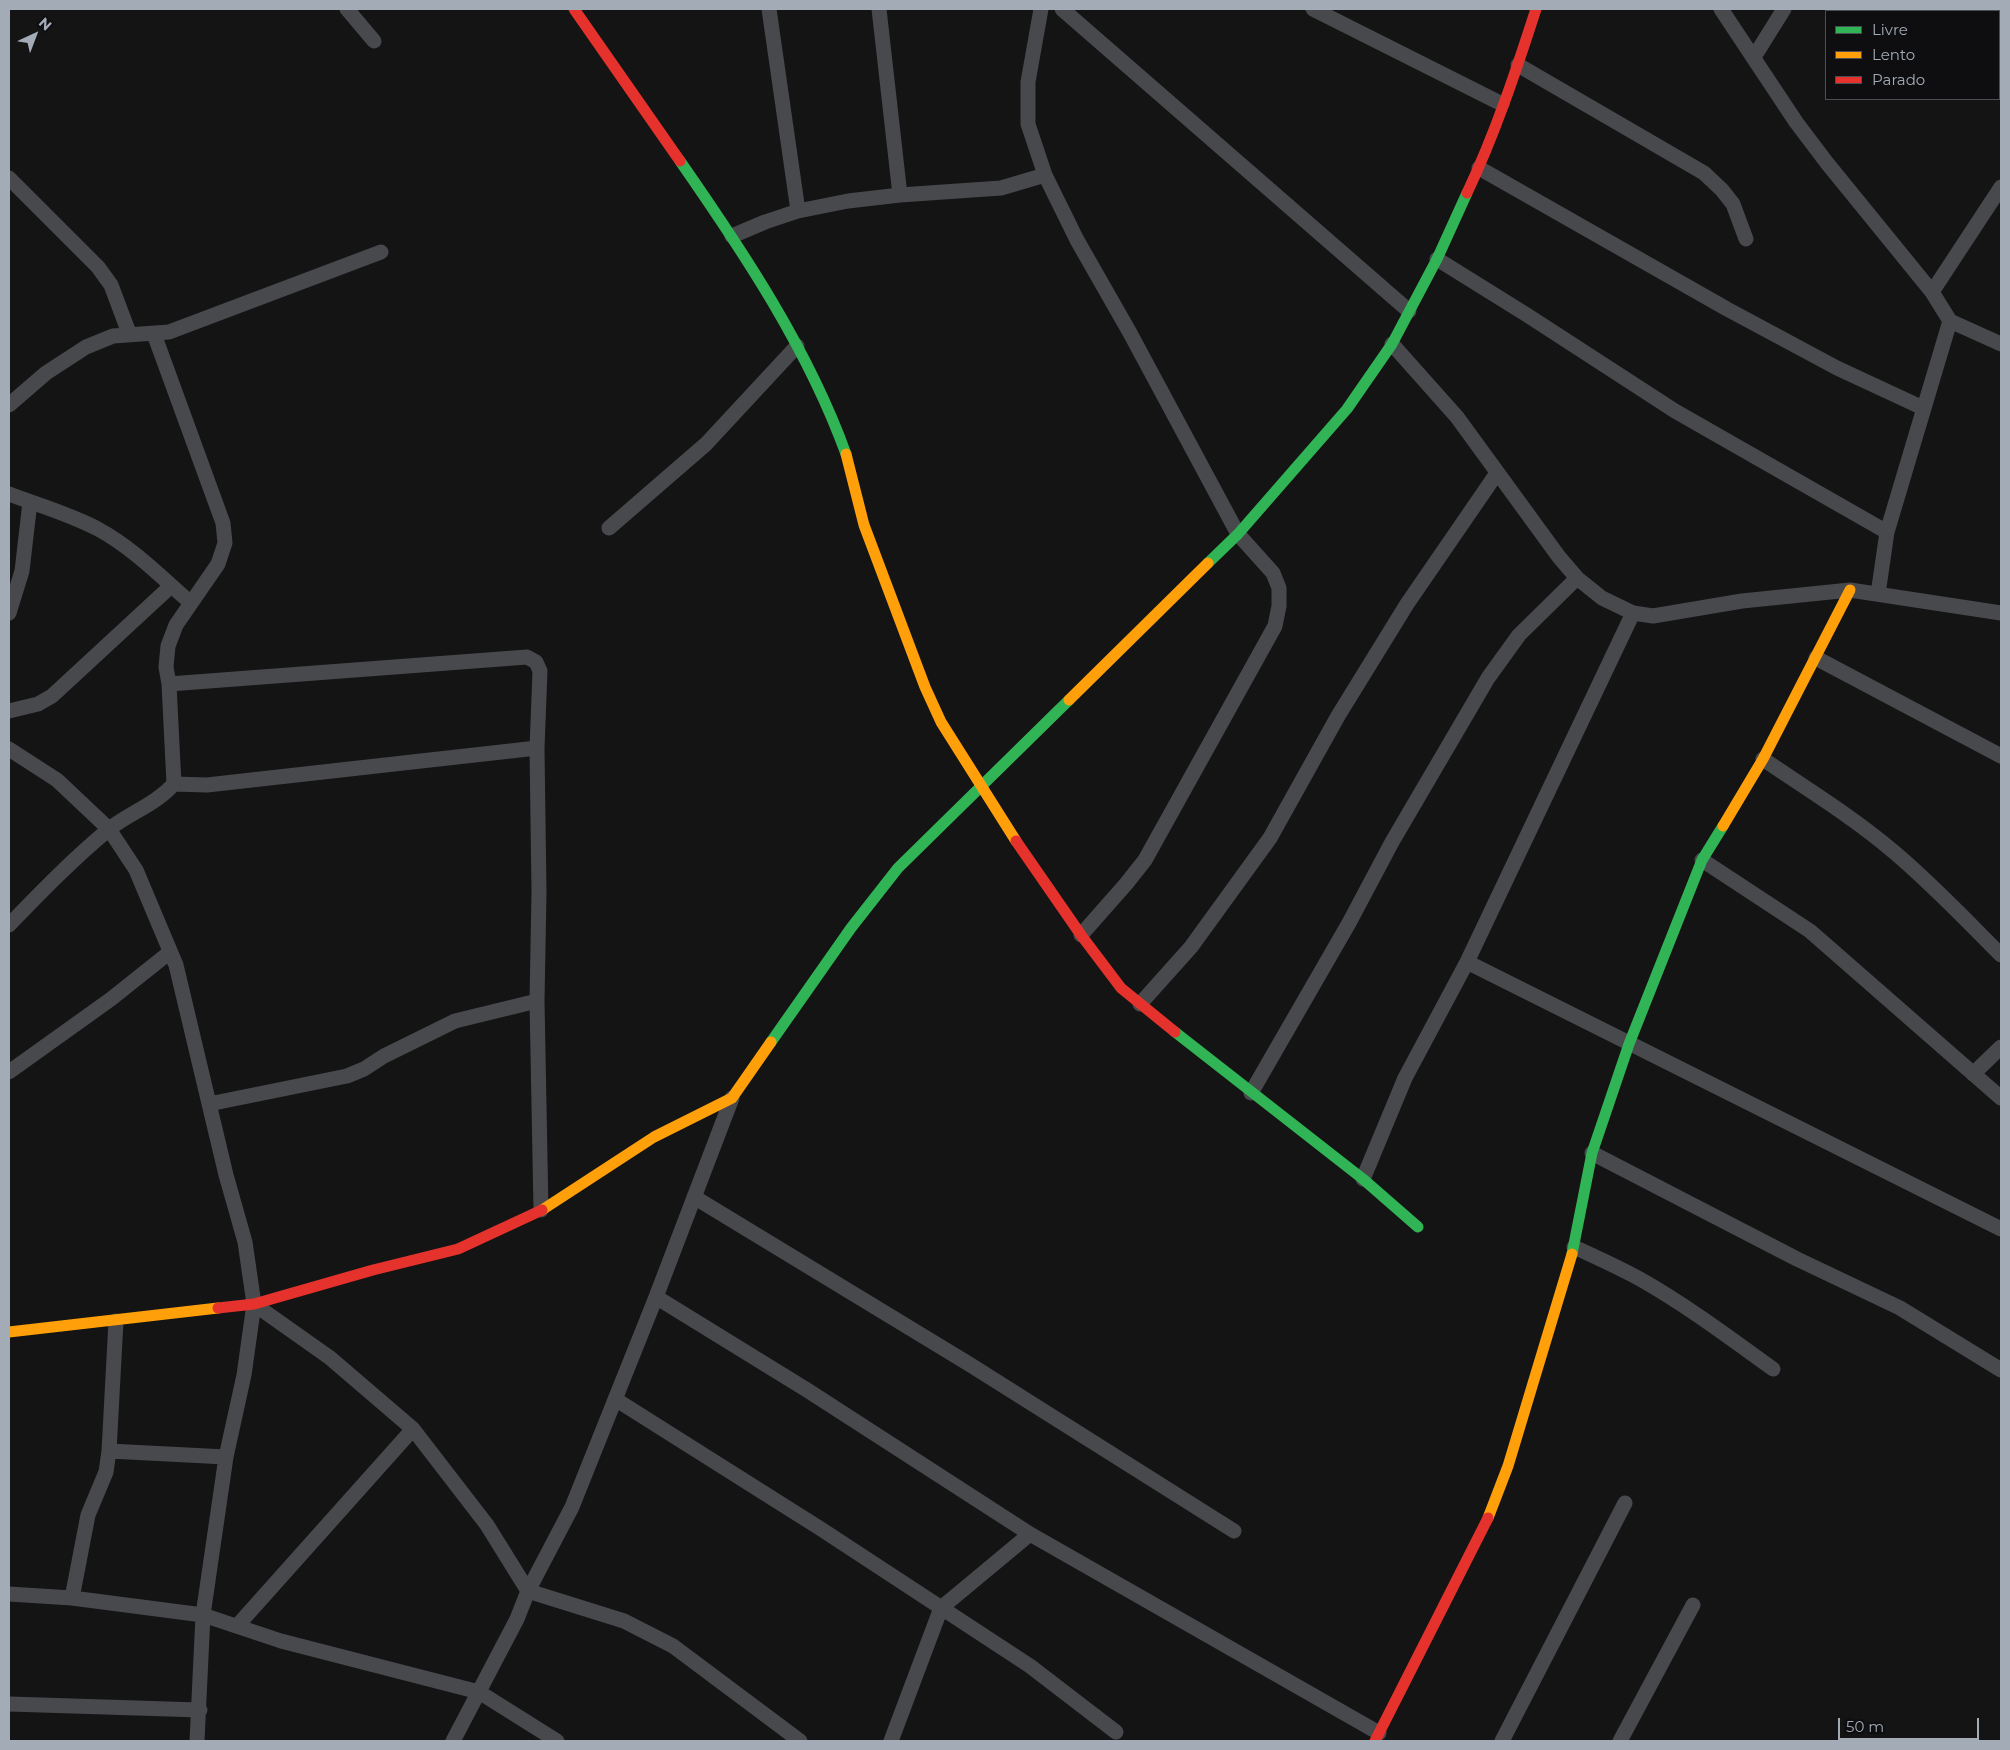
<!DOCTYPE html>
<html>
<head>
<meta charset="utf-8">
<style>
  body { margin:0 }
  #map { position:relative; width:2010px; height:1750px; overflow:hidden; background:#141414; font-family:Montserrat,sans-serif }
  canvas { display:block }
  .frame { position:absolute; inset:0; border:10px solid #a3abb7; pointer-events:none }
  .legend { position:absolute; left:1825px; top:10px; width:175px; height:90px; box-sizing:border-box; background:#0e0e10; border:1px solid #4a4d53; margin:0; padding:6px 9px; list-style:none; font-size:15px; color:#a3abb7 }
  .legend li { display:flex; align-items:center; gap:10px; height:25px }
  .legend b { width:25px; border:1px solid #4a4d53 }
  .north { position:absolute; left:10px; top:10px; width:50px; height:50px; -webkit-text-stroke:4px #0e0e10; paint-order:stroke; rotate:43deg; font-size:14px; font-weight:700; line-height:20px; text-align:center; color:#a3abb7 }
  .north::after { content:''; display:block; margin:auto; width:18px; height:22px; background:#a3abb7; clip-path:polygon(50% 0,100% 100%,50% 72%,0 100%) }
  .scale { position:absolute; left:1838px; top:1718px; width:141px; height:22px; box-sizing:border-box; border:2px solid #a3abb7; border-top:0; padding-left:6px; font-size:15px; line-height:18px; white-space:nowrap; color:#a3abb7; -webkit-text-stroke:4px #0e0e10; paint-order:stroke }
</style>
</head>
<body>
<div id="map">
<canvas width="2010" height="1750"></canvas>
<div class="frame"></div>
<ul class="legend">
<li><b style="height:6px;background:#30b455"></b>Livre</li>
<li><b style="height:6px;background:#ff9f0a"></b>Lento</li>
<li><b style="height:6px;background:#e5322d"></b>Parado</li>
</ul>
<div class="north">N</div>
<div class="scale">50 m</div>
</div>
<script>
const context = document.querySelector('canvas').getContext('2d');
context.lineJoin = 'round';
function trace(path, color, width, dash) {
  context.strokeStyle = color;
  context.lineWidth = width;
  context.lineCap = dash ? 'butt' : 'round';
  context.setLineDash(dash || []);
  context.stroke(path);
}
const street = new Path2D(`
  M347,9L374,41
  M769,9L798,211
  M879,9L900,195
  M1041,9L1028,82V124L1045,175L1077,240L1130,333L1238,534L1273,573L1279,588V606L1275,626L1145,860L1126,884L1081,935
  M1062,9L1409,311
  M1313,9L1502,104
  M1721,9L1796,122L1827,163L1932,292L1950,321L1887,532L1878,594
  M1754,57L1784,9
  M1518,65L1704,173L1722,190L1733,204L1746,239
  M1479,168L1727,309L1837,368L1923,408
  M9,178L98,267L111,285L129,333
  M732,236L765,222L798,211L848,201L900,195L1001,188L1045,175
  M1437,259L1527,315L1675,411L1887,532
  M1932,292L2001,187
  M1950,321L2001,344
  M154,334L223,523L225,543L218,564L176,625L168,646L166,667L169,684L174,784
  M1392,344L1457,417L1559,557L1577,578L1602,598L1633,613L1653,616L1742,601L1850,590L2001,613
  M9,405L46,373L86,347L113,336L169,332L381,252
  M9,494C38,505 70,514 98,529C133,548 161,577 191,603
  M609,528L706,444L797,346
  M9,613L22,571L30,502
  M1816,658L2001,756
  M169,684L527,657L536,662L540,671L537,748
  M9,711L38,704L52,696L171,586
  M9,749L57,780L109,829L136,870L176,965L226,1175L245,1242L254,1304L244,1375L226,1457L203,1615L197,1741
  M1763,759C1807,789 1853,817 1894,852C1932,884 1966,920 2001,955
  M1702,860L1810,931L2001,1098
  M9,925C41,892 73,859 108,830C129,813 155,805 174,784L207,785L537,748L539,892L537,1001L541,1210
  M1467,962L2001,1229
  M1140,1004L1191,947L1270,838L1338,716L1407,604L1497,473
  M9,1072L111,999L170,952
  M1973,1074L2001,1047
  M1251,1093L1349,923L1392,842L1488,678L1519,635L1577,578
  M209,1104L347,1076L364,1069L384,1056L455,1021L537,1001
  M1592,1153L1797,1259L1900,1308L2001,1370
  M1363,1179L1405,1078L1467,962L1633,613
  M694,1197L969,1364L1234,1531
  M1574,1247C1596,1257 1618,1267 1640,1279C1686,1305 1730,1338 1773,1369
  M656,1297L807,1390L1030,1534L1379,1733
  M254,1304L329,1357L413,1429L487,1525L528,1591L624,1621L673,1646L800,1741
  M615,1399L821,1529L1030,1666L1116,1732
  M109,1451L226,1457
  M9,1594L72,1598L203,1615L281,1641L479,1692L557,1741
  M72,1598L88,1515L106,1472L109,1451L116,1321
  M237,1626L413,1429
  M9,1704L200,1710
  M453,1741L517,1619L528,1591L572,1507L656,1297L732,1098
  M891,1741L941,1608L1030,1534
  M1502,1741L1625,1503
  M1620,1741L1693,1605`);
const fast = new Path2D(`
  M680,161C744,253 808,349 846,454
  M1208,563L1238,534L1347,409L1392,344L1437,259L1467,193
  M1175,1032L1363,1179L1418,1227
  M771,1042L851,928L898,868L1069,700
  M1572,1254L1592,1153L1629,1044L1702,860L1723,826`);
const slow = new Path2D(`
  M846,454L864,525L925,687L941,722L1016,841
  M1069,700L1208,563
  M1723,826L1763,759L1850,590
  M542,1210L654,1137L732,1098L771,1042
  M9,1332L218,1308
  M1488,1518L1508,1466L1572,1254`);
const jam = new Path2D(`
  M574,9L680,161
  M1467,193C1495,134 1516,71 1536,9
  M1016,841L1081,935L1121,988L1175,1032
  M218,1308L254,1304L373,1270L458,1249L542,1210
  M1375,1741L1488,1518`);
trace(street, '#47494d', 15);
trace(fast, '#30b455', 11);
trace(slow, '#ff9f0a', 11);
trace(jam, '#e5322d', 11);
</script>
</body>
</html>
